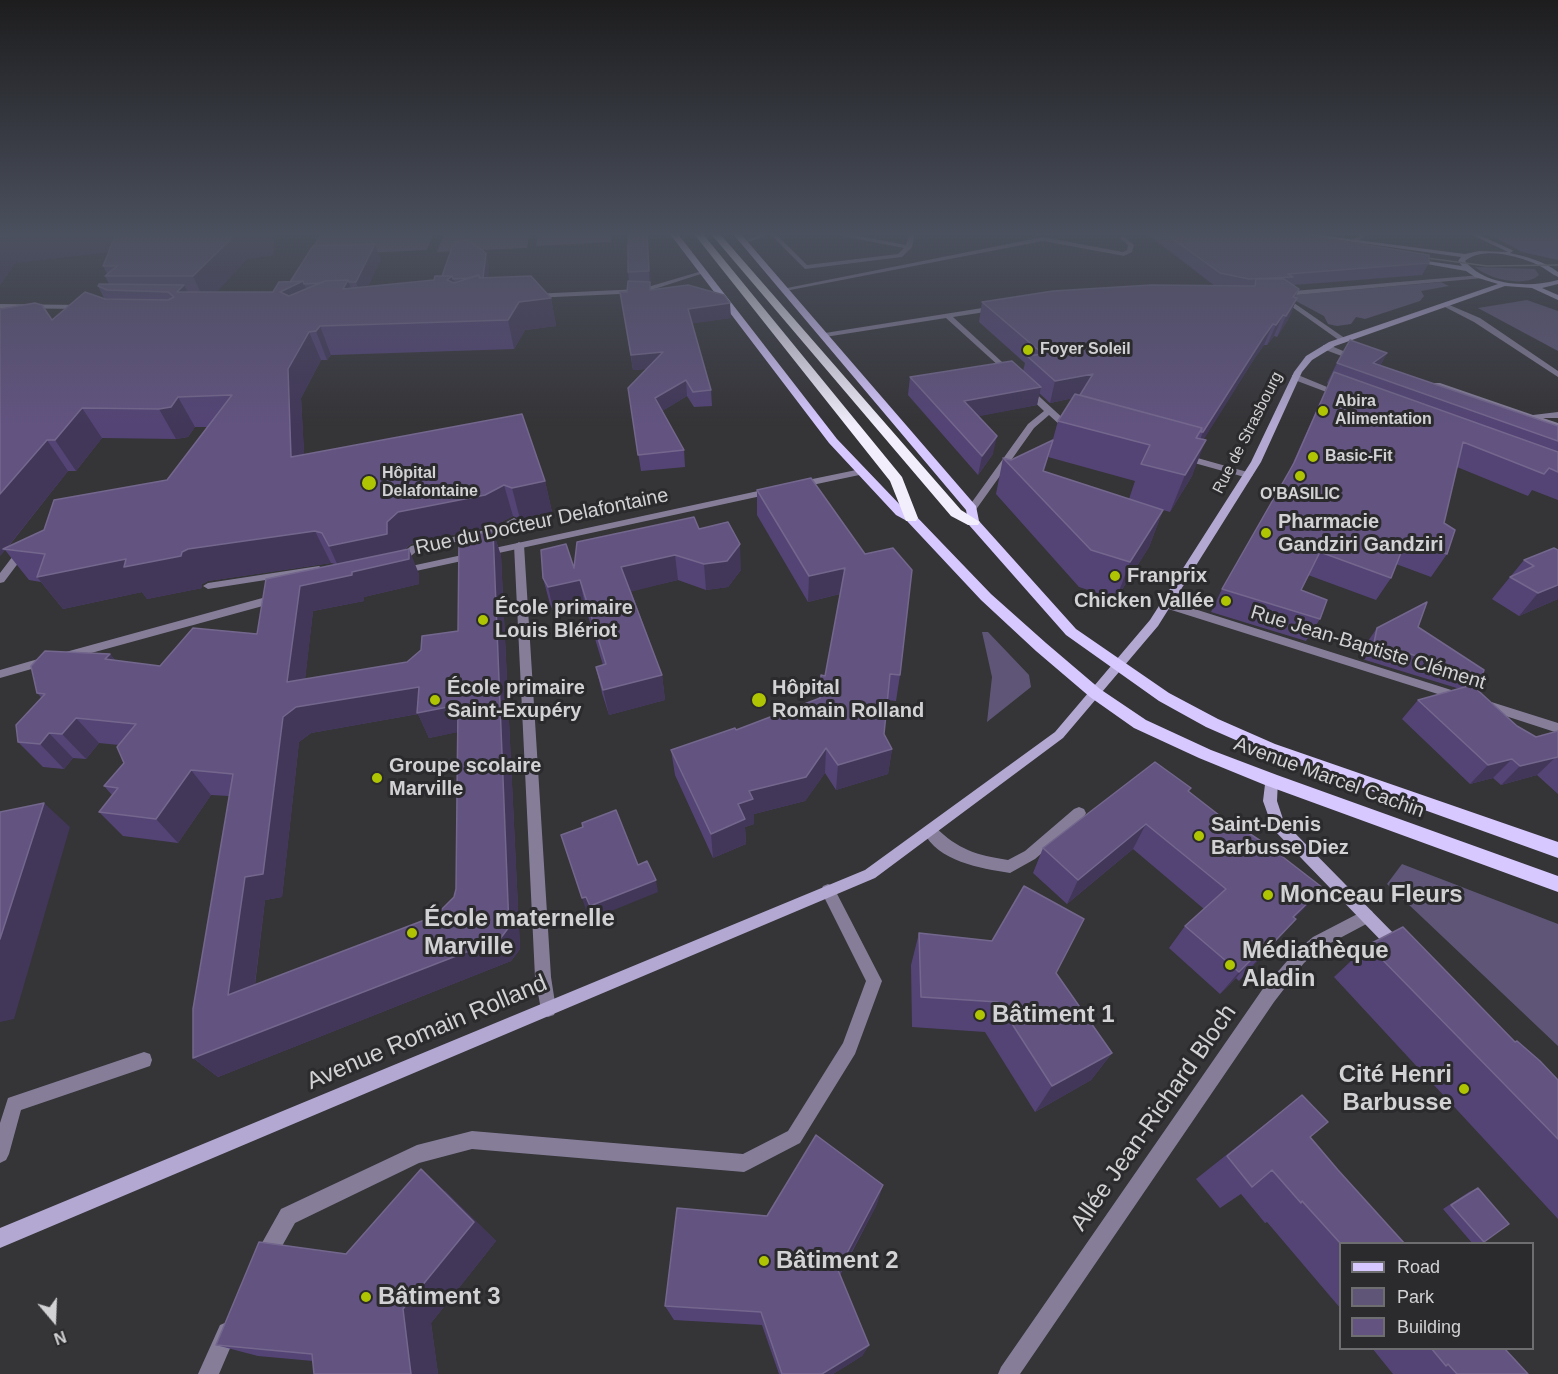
<!DOCTYPE html>
<html>
<head>
<meta charset="utf-8">
<style>
  body { margin:0 }
  #map { position:relative; width:1558px; height:1374px; overflow:hidden; background:#353437; font-family:Arial,sans-serif }
  canvas { display:block }
  .legend { position:absolute; left:1339px; top:1242px; width:195px; height:108px; box-sizing:border-box; background:#2b2a2d; border:2px solid #6e6d6f; margin:0; padding:8px 10px; list-style:none; font-size:18px; color:#d2d1d3 }
  .legend li { display:flex; align-items:center; gap:12px; height:30px }
  .legend b { width:30px; border:2px solid #6e6d6f }
  .north { position:absolute; left:24px; top:1290px; width:60px; height:60px; -webkit-text-stroke:4px #2b2a2d; paint-order:stroke; rotate:161deg; font-size:16px; font-weight:700; line-height:24px; text-align:center; color:#d2d1d3 }
  .north::after { content:''; display:block; margin:auto; width:21px; height:27px; background:#d2d1d3; clip-path:polygon(50% 0,100% 100%,50% 72%,0 100%) }
</style>
</head>
<body>
<div id="map">
<canvas width="1558" height="1374"></canvas>
<ul class="legend">
<li><b style="height:8px;background:#d7c8ff"></b>Road</li>
<li><b style="height:16px;background:#5f5677"></b>Park</li>
<li><b style="height:16px;background:#625380"></b>Building</li>
</ul>
<div class="north">N</div>
</div>
<script>
const context = document.querySelector('canvas').getContext('2d');
context.lineJoin = 'round';
function paint(path, color) {
  context.fillStyle = color;
  context.fill(path, 'evenodd');
}
function trace(path, color, width, dash) {
  context.strokeStyle = color;
  context.lineWidth = width;
  context.lineCap = dash ? 'butt' : 'round';
  context.setLineDash(dash || []);
  context.stroke(path);
}
function write(font, color, halo, rows, align = 'center') {
  context.font = font + ' Arial,sans-serif';
  context.lineWidth = 6;
  context.setLineDash([]);
  context.textBaseline = 'middle';
  context.strokeStyle = halo;
  context.fillStyle = color;
  for (const [text, x, y, turn = 0] of rows) {
    context.save();
    context.translate(x, y);
    context.rotate((+turn || 0) * Math.PI / 180);
    context.textAlign = isNaN(turn) ? turn : align;
    if (halo) context.strokeText(text, 0, 0);
    context.fillText(text, 0, 0);
    context.restore();
  }
}
const green = new Path2D(`
  M320,234H433L427,250L307,256Z
  M444,234H530L527,248L437,252Z
  M538,234H611V242L536,246Z
  M1475,267L1535,269L1539,275C1525,288 1489,279 1475,267Z
  M1441,282L1449,286L1421,291L1424,296L1420,301L1365,319L1356,317L1351,324L1337,326L1328,324L1324,316L1294,300L1295,295Z
  M1527,300L1558,311V351L1478,308Z
  M988,632L1029,675L1031,687L987,722L992,677L982,632Z
  M1402,864L1558,924V1046L1387,884Z`);
const forest = new Path2D(`
  M1489,234H1558V260L1522,252Z`);
const lane = new Path2D(`
  M762,234H776L807,265L898,254L904,248L842,236L839,234H849L906,245L909,234H915L912,247L902,257L805,269L770,234L746,243L741,242Z
  M1361,234H1368L1355,243H1351V241Z
  M1123,236L1134,245L1132,252L1124,256L1043,241L785,291L782,289L1043,237L1123,252L1127,250L1128,245L1120,238Z
  M1443,304H1447L1480,318L1558,371V377L1474,322L1443,306Z
  M1323,345H1329L1362,359L1355,361L1323,349Z
  M1434,383H1440L1533,415L1558,412V418H1543L1558,423V429L1434,387Z
  M514,518L519,521L517,523L502,532L418,550L411,556V567L407,568L402,565L401,555L411,546L495,528Z
  M519,542L524,545L551,977L556,1009L554,1015L548,1017L542,1015L535,977L514,545Z
  M23,547L28,550L4,582L0,583V573L19,548Z
  M319,566L324,569L323,571L208,589L203,586L208,583Z
  M1079,807L1084,809L1086,813L1084,817L1035,859L1010,873C980,868 938,862 923,831L925,827L930,825L935,827C959,850 976,855 1008,860L1025,851L1074,809Z
  M828,884L833,886L882,981L855,1054L800,1143L750,1169L744,1172L472,1149L419,1163L295,1223L272,1264L265,1267L258,1264L255,1257L258,1250L281,1209L417,1145L472,1131L743,1154L788,1131L843,1043L866,981L821,891L823,886Z
  M1367,909L1372,911L1374,916L1372,921L1323,947L1304,963L1274,1002L1020,1374H998L1001,1367L1262,990L1294,953L1313,937Z
  M144,1052L150,1054L152,1060L150,1066L21,1110L9,1154L6,1160L0,1163V1123L8,1098Z
  M227,1322L234,1325L237,1332L219,1374H198L220,1325Z`);
const street = new Path2D(`
  M702,271L707,272L642,293L532,298L529,296L532,294L641,289Z
  M1481,275L1484,277L1483,278L1284,296L1346,339L1347,341L1343,343L1278,297L1282,292Z
  M0,304L83,305L87,307L83,309L0,308Z
  M995,306H998V310L953,317L1013,372L1014,374L1010,376L946,318L825,337L821,335L825,333Z
  M1292,375H1298L1344,394L1337,396L1292,379Z
  M1024,388H1030L1066,421L1075,425L1071,428L1060,425L1049,415L1034,428L975,511H969L967,509L1028,424L1044,411L1024,392Z
  M1183,454L1251,473L1253,475L1248,478L1180,459L1178,457Z
  M861,469L864,470V474L798,488L793,485L798,482Z
  M772,488L777,491L775,493L402,574L397,571L402,568Z
  M277,594L282,598L281,601L62,661L56,657L62,653Z
  M1166,600L1464,694L1466,697L1460,701L1162,607L1161,604Z
  M45,657L49,658L51,661L49,664L0,678V670Z
  M1485,700L1558,723V733L1481,708L1479,705L1481,702Z`);
const secondary = new Path2D(`
  M1297,234H1311L1465,254L1479,251L1508,252L1470,234H1477L1512,250L1513,251L1510,253C1527,257 1544,261 1558,272V277C1551,274 1545,268 1538,265C1518,256 1483,246 1465,261C1485,286 1530,288 1558,280V284L1542,288L1558,295V300L1532,288L1505,286L1335,346L1312,360L1302,372L1261,462L1158,626L1063,738L875,878L0,1248V1228L865,870L1055,732L1150,620L1251,462L1294,372L1306,356L1329,342L1498,284L1475,277L1466,271L1410,261L1413,259L1462,266L1458,261L1461,257Z
  M1271,775L1276,776L1278,780L1277,801L1284,822L1403,943L1406,948L1403,953L1398,955L1393,953L1273,829L1263,801L1266,776Z`);
const primary = new Path2D(`
  M670,234H678L837,439L904,509L915,515L991,594L1046,643L1100,689L1146,720L1211,750L1277,775L1558,876V892L1265,785L1199,758L1134,728L1090,697L1036,651L981,600L907,521L896,515L829,443Z
  M733,234H741L976,506L979,521L1076,629L1169,693L1218,719L1275,744L1558,842V858L1263,752L1206,727L1159,701L1066,635L969,525L966,510Z`);
const highway = new Path2D(`
  M694,234H703L902,477L918,518L916,521H906L890,481Z
  M711,234H720L961,510L980,522L978,525H968L951,516Z`);
const tram = new Path2D(`
  M1412,256L1487,266L1558,265`);
const wall = new Path2D(`
  M0,234H273L274,255L247,259L216,292H273L290,282L381,260L368,286L434,280L486,253L489,268L488,277L551,298L556,326L525,330L514,349L331,355L327,360H321L301,398L304,454L545,481L552,512L520,519L513,516L494,526L411,544L404,550L419,574V584L364,597V601L313,611L305,679L407,662L458,631L493,531L501,556L520,949L511,961L218,1077L193,1058L229,796L211,795L178,843L123,836L99,812L112,795L104,786L124,763L119,745L99,743L86,759L73,758L64,769L43,767L18,742L41,697L37,693L110,654L115,660L160,666L257,634L335,564L331,563L208,581L202,584V588L147,599L142,592L63,609L41,582L29,580L5,550L0,556L52,320L104,298L98,286L109,284L105,276L107,274L103,266L109,252L15,263L0,285ZM195,427H207L167,480L8,547L68,471H76L102,438L176,439L188,437ZM418,714L429,738L457,732L456,889L454,897L435,916L255,985L265,900L282,897L299,742L311,733Z
  M628,234H648L650,290L731,318L692,323L711,390L712,406L694,407L687,396L662,411L684,450L685,467L641,471L628,388L646,369L633,370L620,292H627L629,281L628,272Z
  M1147,234H1299L1429,263L1422,275L1294,285L1299,289L1295,298H1297L1289,318L1277,337L1274,336L1267,345H1264L1254,359L1203,440L1192,476L1170,512L1163,510L1149,547L1116,599L1079,587L996,494L1003,458L1129,499L1135,481L1048,457L1058,421L1073,398L1050,403L1039,393L1037,405L978,416L993,454L978,475L908,395L910,377L1023,371L1025,363L979,322L982,302L1215,286Z
  M1387,353L1380,366L1558,426V500L1532,490L1528,496L1457,467L1444,523L1447,554L1431,577L1396,564L1391,578L1376,600L1308,575L1301,590L1320,619L1306,641L1211,612L1222,589L1288,474L1328,384L1327,383L1337,363Z
  M811,478L900,675L896,701L887,700L884,734L892,749L888,774L836,790L825,773L805,801L754,814V824L745,827L746,844L713,858L675,775L671,750L736,730L820,698L825,676L840,594L808,602L757,515V490Z
  M699,529L741,570L728,587L706,590L678,580L631,591L662,675L665,700L609,715L602,693L596,667L603,665L585,606L554,613L550,604L543,578Z
  M1558,550V599L1519,616L1492,599L1524,560Z
  M1418,627L1482,676L1473,686L1517,726L1536,737L1558,731V794L1537,775L1501,785L1493,778L1470,784L1402,719L1418,700L1460,689L1362,659L1366,644L1377,628Z
  M1189,792L1239,830L1323,888L1294,918L1275,942L1239,981L1236,978L1220,994L1169,948L1185,926L1204,909L1133,849L1067,904L1033,873L1043,848Z
  M919,933L1056,973L1112,1053L1091,1080L1035,1112L985,1032L912,1027L911,965Z
  M1368,945L1515,1042L1558,1080V1219L1334,977Z
  M1302,1095L1310,1137L1338,1170L1341,1244V1309L1267,1222L1265,1223L1241,1194L1220,1208L1196,1179Z
  M883,1185L876,1206L840,1275L869,1345L862,1356L833,1374H779L762,1325L674,1320L665,1306L767,1216Z
  M1478,1188L1484,1242L1480,1244H1473L1443,1209L1469,1192Z
  M445,1191L496,1241L431,1323L438,1374H314L313,1361L258,1356L216,1345Z
  M1372,1348H1504L1528,1374H1393Z`);
const shadedWall = new Path2D(`
  M29,234H126L134,249L15,263L0,285V237Z
  M236,234H273L274,255L247,259L206,304L193,276Z
  M647,234H648L651,286L649,271Z
  M375,244L381,260L362,298L356,282Z
  M486,253L489,268L487,293L483,278Z
  M452,276L460,303L447,280Z
  M348,280L358,307L343,289Z
  M303,281L314,309L280,292Z
  M184,285L198,312L177,292Z
  M551,298L556,326L525,330L514,349L508,320L519,302Z
  M1297,298L1289,318L1277,337L1286,316Z
  M730,303L731,318L689,324L688,309Z
  M1283,315L1274,336L1267,345L1276,325Z
  M1273,324L1264,345L1254,359L1194,455L1203,432L1263,338Z
  M320,326L331,355L327,360L316,331Z
  M309,332L321,360L301,398L306,488L291,457L288,369Z
  M663,352L664,367L633,370L631,355Z
  M1387,353L1376,373L1373,363Z
  M1093,374L1087,395L1050,403L1055,381Z
  M686,380L687,396L657,414L655,398Z
  M1041,387L1037,405L960,420L964,401Z
  M178,397L195,427L188,437L176,439L159,409Z
  M82,408L102,438L76,471L55,440Z
  M997,436L993,454L978,475L982,456Z
  M47,440L68,471L6,549H3L5,550L0,556V494Z
  M1053,440L1043,476V471Z
  M1206,440L1192,476L1170,512L1185,475Z
  M545,481L552,512L520,519L512,488Z
  M504,485L513,516L494,526L411,544L399,553L409,549L419,574V584L364,597V601L313,611L302,706L419,687L458,705L468,730L429,738L418,714L311,733L299,742L282,897L265,900L251,1015L228,995L245,877L287,682L300,586L343,577L329,546L387,522L398,512Z
  M1163,510L1149,547L1116,599L1130,562Z
  M315,531L331,563L208,581L202,584V588L147,599L142,592L63,609L37,577L126,559L182,552L188,549Z
  M493,531L501,556L520,949L511,961L218,1077L193,1058L500,939Z
  M740,544L741,570L728,587L706,590L704,564Z
  M675,555L678,580L626,593L621,567Z
  M845,568L844,593L808,602L809,576Z
  M580,580L585,606L554,613L548,587Z
  M1558,585V599L1519,616L1538,593Z
  M110,654L130,679L105,659Z
  M662,675L665,700L609,715L603,690Z
  M76,718L99,743L86,759L62,734Z
  M49,733L73,758L64,769L40,744Z
  M826,748L825,773L805,801L754,814V824L745,827L746,844L713,858L711,834L749,791Z
  M892,749L888,774L836,790L838,765Z
  M1557,756L1537,775L1501,785L1520,766Z
  M1512,759L1493,778L1470,784L1488,765Z
  M191,770L211,795L178,843L156,819Z
  M44,803L70,827L14,1019L0,1022V939Z
  M1146,824L1133,849L1067,904L1078,880Z
  M656,880L658,892L594,918L590,906Z
  M1323,888L1302,911L1272,940L1293,917Z
  M586,897L590,908L586,910L582,898Z
  M1296,919L1275,942L1239,981L1258,959Z
  M1255,956L1236,978L1220,994L1239,972Z
  M1112,1053L1091,1080L1035,1112L1052,1086Z
  M421,1169L445,1191L496,1241L431,1323L438,1374H411L403,1309Z
  M883,1185L876,1206L833,1286L838,1270Z
  M869,1345L862,1356L833,1374H822Z`);
const building = new Path2D(`
  M0,234H29L0,237Z
  M116,234H236L193,276H105L117,266H103Z
  M628,234H647L649,271L628,272Z
  M1166,234H1299L1429,255V263L1288,274L1293,277L1249,279L1220,273Z
  M468,240L486,253L483,278H480L479,275L468,278L453,279L452,276H442L454,242Z
  M375,244L356,282H349L348,280L325,281L320,283L304,284L303,281L290,282L313,246Z
  M479,275V278L531,276L551,298L519,302L508,320L320,326L316,331L309,332L288,369L291,457L522,414L545,481L512,488L504,485L485,495L398,512L387,522V534L329,546L322,533L315,531L188,549L182,552L181,556L124,567L126,559L37,577L45,554L3,549L44,530L54,500L167,480L232,395L178,397L171,407L159,409L82,408L55,440H47L0,494V309L35,303L42,305L52,320L85,292L105,299L168,300L174,297L168,292L107,290L98,286L99,284L184,285L177,292H273L279,282L303,281L280,292L289,296L325,281L348,280L343,289L434,280L435,276H452L447,280L454,283Z
  M1256,279H1284L1299,289L1293,297L1297,298L1286,316L1283,315L1276,325L1273,324L1263,338L1203,432H1201L1202,428L1080,395L1093,374L1055,381L1027,356L1043,354L982,302L1053,291L1151,285L1255,286Z
  M628,281L650,282V290L688,285L724,295L730,303L688,309L711,390L693,392L686,380L655,398L684,450L638,455L628,388L663,352L631,355L620,292H627Z
  M1350,340L1387,353L1373,363L1558,426V441L1337,363Z
  M1012,361L1041,387L964,401L997,436L982,456L910,377Z
  M1334,372L1558,452V472L1549,468L1544,474L1463,442L1444,523L1455,530L1447,554L1406,540L1391,578L1320,552L1301,590L1327,600L1320,619L1222,589L1294,463Z
  M1075,394L1202,428L1196,438L1206,440L1185,475L1141,464L1150,445L1058,421Z
  M1053,440L1043,471L1163,510L1130,562L1091,550L1003,458L1011,460Z
  M811,478L865,554L893,548L912,570L900,675L890,674L884,734L892,749L838,765L826,748L806,777L749,791L753,799L738,804L745,819L711,834L671,750L735,728L736,730L820,698L821,675L825,676L845,568L809,576L757,490Z
  M694,517L699,529L728,522L740,544L727,561L704,564L675,555L621,567L662,675L603,690L596,667L606,664L580,580L548,587L543,578L541,550L566,544L574,568L577,542Z
  M493,531L509,927L500,939L193,1058V1009L233,774L191,770L156,819L99,812L118,788L104,786L124,763L117,747L136,724L76,718L62,734L49,733L40,744L18,742L16,725L45,694L37,693L31,666L45,651L110,654L105,659L160,666L193,628L257,634L266,579L409,549V559L352,572V575L300,586L287,682L407,662L421,650L422,636L458,631L459,538ZM419,687L417,713L458,705L456,889L454,897L435,916L228,995L245,877L263,874L283,717L296,707Z
  M1554,548L1558,550V585L1538,593L1510,577L1534,566L1524,560Z
  M1427,602L1418,627L1484,670L1482,676L1374,643L1377,628Z
  M1472,685L1517,726L1536,737L1558,731V757L1520,766L1512,759L1488,765L1418,700Z
  M1155,762L1191,788L1188,791L1215,812L1239,830L1241,828L1270,847L1323,888L1293,917L1296,919L1258,959L1255,956L1239,972L1185,926L1226,889L1146,824L1078,880L1043,848Z
  M44,803L0,939V812Z
  M616,810L638,865L647,861L656,880L590,906L586,897L582,898L561,835L583,827L582,823Z
  M1024,886L1084,919L1056,973L1112,1053L1052,1086L998,1002L921,997L919,933L992,941Z
  M1403,927L1515,1042L1517,1041L1540,1061L1558,1080V1139L1368,945Z
  M1302,1095L1328,1122L1310,1137L1338,1170L1405,1244H1341L1302,1201L1301,1203L1272,1170L1252,1187L1227,1156Z
  M816,1135L883,1185L838,1270L869,1345L822,1374H782L761,1312L665,1306L677,1208L767,1216Z
  M421,1169L474,1222L403,1309L411,1374H314L312,1354L216,1345L259,1242L346,1254Z
  M1478,1188L1509,1224L1484,1242L1451,1205Z
  M1431,1348H1504L1528,1374H1457L1448,1364L1446,1366Z`);
const markers = [
  [1028,350,6,"#afc504"],
  [1323,411,6,"#afc504"],
  [1313,457,6,"#afc504"],
  [1300,476,6,"#afc504"],
  [369,483,8,"#afc504"],
  [1266,533,6,"#afc504"],
  [1115,576,6,"#afc504"],
  [1226,601,6,"#afc504"],
  [483,620,6,"#afc504"],
  [435,700,6,"#afc504"],
  [759,700,8,"#afc504"],
  [377,778,6,"#afc504"],
  [1199,836,6,"#afc504"],
  [1268,895,6,"#afc504"],
  [412,933,6,"#afc504"],
  [1230,965,6,"#afc504"],
  [980,1015,6,"#afc504"],
  [1464,1089,6,"#afc504"],
  [764,1261,6,"#afc504"],
  [366,1297,6,"#afc504"]
];
const farPoinames = [
  ["Foyer Soleil",1040,350],
  ["Abira",1335,402],
  ["Alimentation",1335,420],
  ["Basic-Fit",1325,457],
  ["Hôpital",382,474],
  ["Delafontaine",382,492],
  ["O'BASILIC",1300,495,"center"]
];
const farStreetnames = [
  ["Rue de Strasbourg",1248,433,-63]
];
const streetNames = [
  ["Rue du Docteur Delafontaine",542,522,-12],
  ["Rue Jean-Baptiste Clément",1368,648,17],
  ["Avenue Marcel Cachin",1329,778,20]
];
const poiNames = [
  ["Pharmacie",1278,522],
  ["Gandziri Gandziri",1278,545],
  ["Franprix",1127,576],
  ["Chicken Vallée",1214,601,"right"],
  ["École primaire",495,608],
  ["Louis Blériot",495,631],
  ["École primaire",447,688],
  ["Saint-Exupéry",447,711],
  ["Hôpital",772,688],
  ["Romain Rolland",772,711],
  ["Groupe scolaire",389,766],
  ["Marville",389,789],
  ["Saint-Denis",1211,825],
  ["Barbusse Diez",1211,848]
];
const nearPoinames = [
  ["Monceau Fleurs",1280,895],
  ["École maternelle",424,919],
  ["Marville",424,947],
  ["Médiathèque",1242,951],
  ["Aladin",1242,979],
  ["Bâtiment 1",992,1015],
  ["Cité Henri",1452,1075,"right"],
  ["Barbusse",1452,1103,"right"],
  ["Bâtiment 2",776,1261],
  ["Bâtiment 3",378,1297]
];
const nearStreetnames = [
  ["Avenue Romain Rolland",427,1033,-23],
  ["Allée Jean-Richard Bloch",1154,1118,-55]
];
paint(green, '#5f5677');
paint(forest, '#625089');
paint(lane, '#867e99');
paint(street, '#867e99');
paint(secondary, '#b3a8d2');
paint(primary, '#d7c8ff');
paint(highway, '#f2eefc');
trace(tram, '#818083', 1.5);
paint(wall, '#544476');
paint(shadedWall, '#423759');
paint(building, '#625380');
trace(building, '#74678d', 1.5);
const sky = context.createLinearGradient(0, 0, 0, 426);
sky.addColorStop(0, '#1d1d1e');
sky.addColorStop(0.55, '#4b505e');
sky.addColorStop(1, '#4b505e00');
context.fillStyle = sky;
context.fillRect(0, 0, 1558, 426);
for (const [x, y, r, color] of markers) {
  const dot = new Path2D();
  dot.arc(x, y, r, 0, 2 * Math.PI);
  context.fillStyle = color;
  context.fill(dot);
  trace(dot, '#2b2a2d', 2);
}
write('bold 16px', '#d2d1d3', '#2b2a2d', farPoinames, 'left');
write('16px', '#d2d1d3', '#2b2a2d', farStreetnames);
write('20px', '#d2d1d3', '#2b2a2d', streetNames);
write('bold 20px', '#d2d1d3', '#2b2a2d', poiNames, 'left');
write('bold 24px', '#d2d1d3', '#2b2a2d', nearPoinames, 'left');
write('24px', '#d2d1d3', '#2b2a2d', nearStreetnames);
</script>
</body>
</html>
